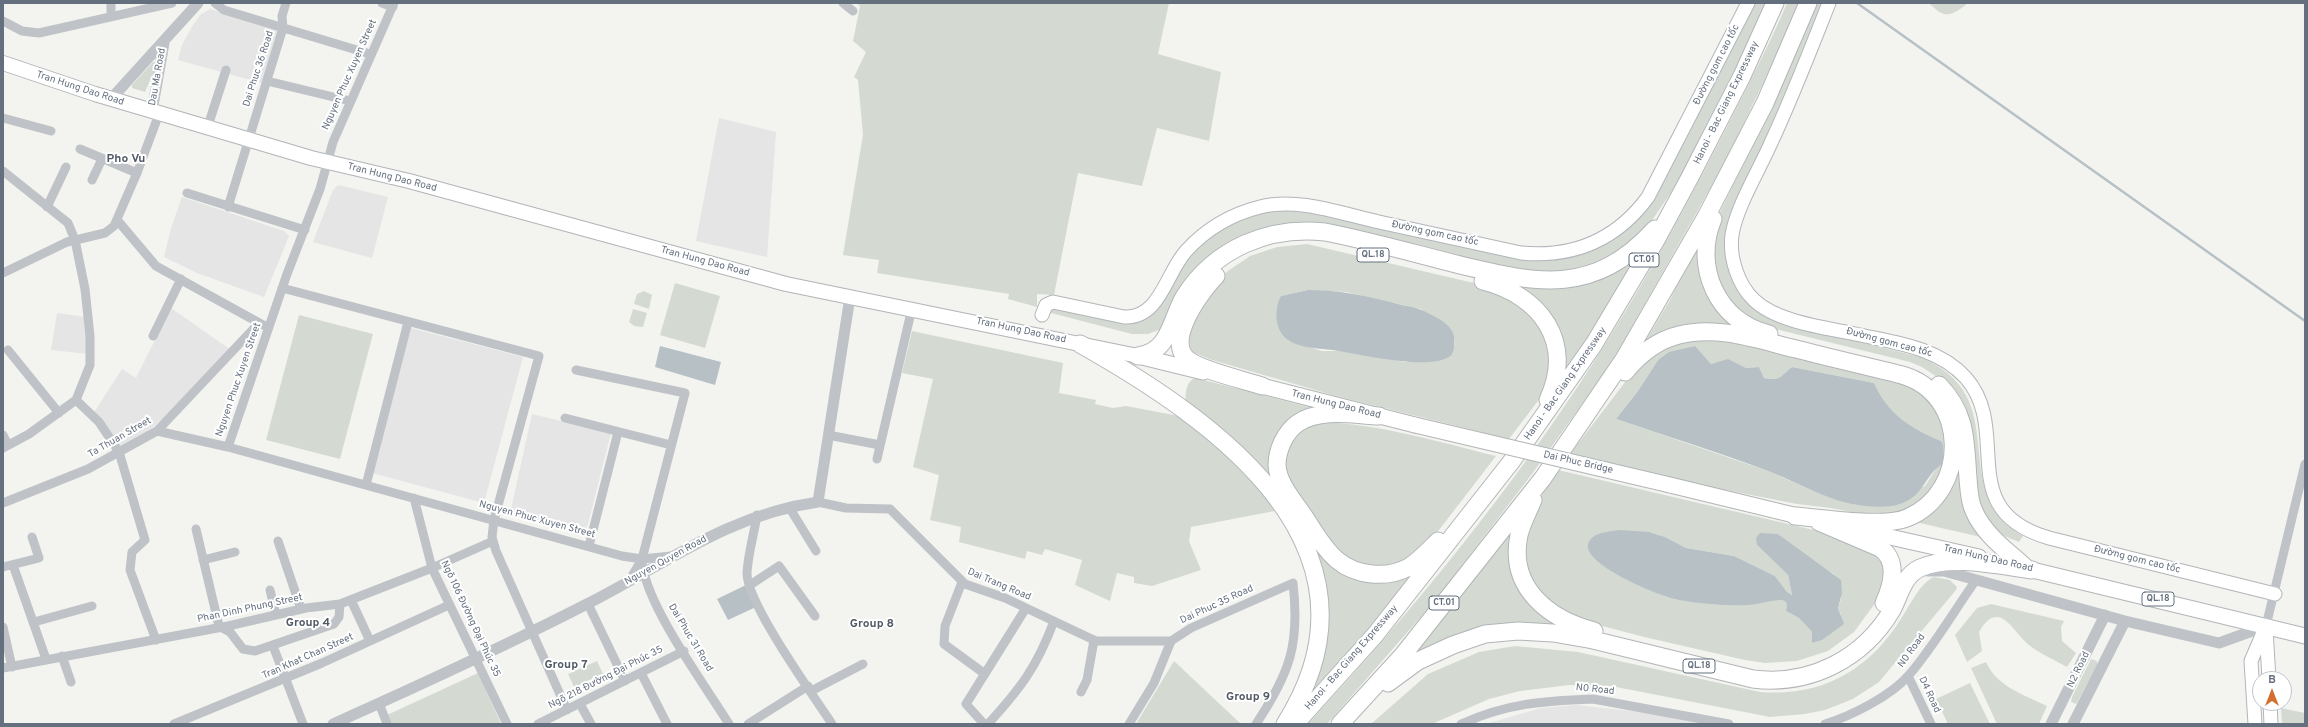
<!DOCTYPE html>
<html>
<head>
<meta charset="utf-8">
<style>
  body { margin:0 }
  #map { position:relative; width:2308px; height:727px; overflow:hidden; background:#f3f4f0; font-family:Overpass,sans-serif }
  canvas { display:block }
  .frame { position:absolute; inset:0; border:4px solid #65707f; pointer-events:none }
  .north { position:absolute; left:2252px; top:671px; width:40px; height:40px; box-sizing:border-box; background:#fff; border:1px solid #c1c6cc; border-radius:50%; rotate:0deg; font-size:11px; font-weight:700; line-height:16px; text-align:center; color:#65707f }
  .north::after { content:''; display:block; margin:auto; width:14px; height:18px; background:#d46e2f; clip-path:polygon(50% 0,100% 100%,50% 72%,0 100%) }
</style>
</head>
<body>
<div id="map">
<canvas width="2308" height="727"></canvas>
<div class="frame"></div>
<div class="north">B</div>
</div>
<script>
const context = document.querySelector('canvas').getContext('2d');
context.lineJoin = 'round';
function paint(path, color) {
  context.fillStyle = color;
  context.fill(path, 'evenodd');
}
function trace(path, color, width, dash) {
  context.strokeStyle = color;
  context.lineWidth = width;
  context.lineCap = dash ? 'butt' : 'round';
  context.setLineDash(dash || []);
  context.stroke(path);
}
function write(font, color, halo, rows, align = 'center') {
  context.font = font + ' Overpass,sans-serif';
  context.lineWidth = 4;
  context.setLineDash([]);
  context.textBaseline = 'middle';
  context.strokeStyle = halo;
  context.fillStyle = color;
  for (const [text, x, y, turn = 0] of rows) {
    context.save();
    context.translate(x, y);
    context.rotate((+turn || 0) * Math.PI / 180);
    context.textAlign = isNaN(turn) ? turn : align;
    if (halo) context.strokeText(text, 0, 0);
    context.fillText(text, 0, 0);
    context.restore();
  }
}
const built = new Path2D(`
  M210,9L280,31L265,84L178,60L182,45L193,25L200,15Z
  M719,118L776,132L767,257L696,241Z
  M338,185L388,197L372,258L313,242L333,190Z
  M182,197L284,231L289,236L264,297L197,273L164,257L171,228Z
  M171,308L231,350L167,415L145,434L120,449L93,414L122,369L136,378Z
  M57,313L86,317L89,354L51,350Z
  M411,328L523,357L484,503L372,473Z
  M532,414L611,433L588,524L584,532L518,517L511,509Z
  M1576,705L1651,713L1709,724H1486L1541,708Z`);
const green = new Path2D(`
  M857,3H1169L1158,54L1221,72L1209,141L1157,128L1142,186L1078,173L1054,295L1037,294V307L1008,299L1009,294L877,273L879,260L843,255L863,135L858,80L854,77L866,52L853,41L860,6Z
  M1756,3H1770L1678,182L1653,219L1625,251L1585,269L1535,275L1355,235L1249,236L1161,329L1148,334H1132L1047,312L1052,307L1130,321L1181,269L1195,249L1206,240L1227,225L1267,211L1296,209L1432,238L1584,252L1614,240L1631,226L1645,210L1676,158Z
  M1787,3H1801L1727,159L1610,365L1532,474L1433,603L1327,724H1308C1414,609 1513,488 1597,357C1647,279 1692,196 1734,113C1752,77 1771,41 1787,3Z
  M1816,3H1823L1793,82L1728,220C1721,268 1732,296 1775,321L1920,357C2018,398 1943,489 2023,536L2019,542L1995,532L1980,513L1940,379L1922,367L1910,362L1767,327L1739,313L1714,281V224L1775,100Z
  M1929,3H1968C1952,16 1945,20 1929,3Z
  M153,62H156L157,64L145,92L132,88V85Z
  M1700,237L1734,320L1731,330L1640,350L1670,300Z
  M1307,244L1491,287L1536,312L1553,363L1544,393L1509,439L1336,396L1212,360L1195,353L1190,349L1188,329L1212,285L1225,273L1250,256L1277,247ZM1308,290L1346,292L1421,309L1455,340L1453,353L1447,358L1405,362L1343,351H1322L1288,340L1281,296Z
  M1649,244L1560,388L1549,318L1468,272L1558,285Z
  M675,283L720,296L705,348L660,335Z
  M644,291L652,295L649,309L634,304L637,294Z
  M633,309L647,313L643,327L634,326L629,322Z
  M299,315L373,334L340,459L266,440Z
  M912,331L1063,363L1059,393L1096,400L1095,404L1113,408L1126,406L1179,416L1198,428L1280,510L1191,527L1189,541L1201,570L1152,586L1134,583V577L1117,573L1110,601L1075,585L1082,560L1045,549L1042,555L1027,551L1025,559L959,542L961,527L930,520L939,475L913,467L933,379L902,373Z
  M1711,335L1919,387L1947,421L1943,481L1907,513L1865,515L1831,508L1797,504L1705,486L1570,454L1632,373L1655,350ZM1694,346L1711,364L1728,360L1746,368L1759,367L1764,378C1781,381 1779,377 1792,367L1874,383C1888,414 1910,428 1941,441L1937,467L1925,486L1857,505L1818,493L1768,471L1616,419L1638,391L1658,360Z
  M1196,378L1324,411L1285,429L1282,491L1186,402C1185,394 1186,380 1196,378Z
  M1311,422C1374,422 1435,441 1496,456L1439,530L1418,552L1411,559L1387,567L1360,565L1337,551L1288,477L1284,466L1288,442Z
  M1957,464L1985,538L1911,521Z
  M1558,470L1831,534L1874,548L1886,568L1879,598L1854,632L1828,651L1797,661L1765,663L1745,660L1644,637L1572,618L1539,594L1528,573L1523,550L1534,508ZM1649,532L1665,537L1686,548L1734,556L1744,561L1775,576L1787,592L1792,595L1788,575L1757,545L1778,534L1824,569L1834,574L1841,599L1838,608L1841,615C1833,629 1828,639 1812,643V632L1799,618L1786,611L1787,604L1785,601L1677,600L1625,579Z
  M1299,518L1349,571L1425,561L1299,713L1322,638Z
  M1518,519L1514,552L1562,626L1512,627L1398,666Z
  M1934,577L1950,580L1957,587L1956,590L1879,682L1853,699L1825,710L1805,714L1770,717L1611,686L1570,685L1520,691L1489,699L1432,724H1371L1428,674L1479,652L1515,646L1578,652L1760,692C1822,697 1870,670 1902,617C1911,604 1920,583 1934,577Z
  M1991,604L2064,621L2061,627L2062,641L2076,653L2067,667C2055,660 2040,654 2029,645C2013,632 1999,597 1979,632L1982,651L1967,662L1955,635L1977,608Z
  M2091,659L2097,661V665L2078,701L2076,704L2071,702L2072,697Z
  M597,661L603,674L574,687L568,674Z
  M1174,661L1241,724H1136Z
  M1986,662C1997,687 2025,695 2047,706L2039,724H1997L1971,668Z
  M478,673L501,724H391L387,715Z
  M1970,683L1990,724H1948L1936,699Z
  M2281,708L2305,713V724H2282Z`);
const water = new Path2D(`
  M1308,290C1339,290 1368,296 1398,304C1406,306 1416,307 1424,311C1439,319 1458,326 1454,346C1454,352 1452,356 1447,358C1425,369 1368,356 1344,352C1328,348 1303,350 1288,340C1274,330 1274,309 1281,296Z
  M660,346L721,362L715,385L655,367Z
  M1695,346L1711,364L1728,359L1746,368L1759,367L1764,378C1781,381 1779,377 1792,367L1874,383C1888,414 1910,428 1941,441L1943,445V464C1925,473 1925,496 1900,504C1889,508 1870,507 1858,505C1826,500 1797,482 1768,471C1718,452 1666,436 1616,419L1638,391L1658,360L1669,352Z
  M1620,530L1649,532L1665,537L1686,548L1734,556L1775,576L1787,592L1792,595L1788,575L1757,545L1756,538L1760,533L1778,534L1841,580L1842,593L1838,608L1844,624L1822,640L1812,643V632L1799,618L1786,611L1787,604L1785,601C1772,599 1761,604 1749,605C1726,606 1702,604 1679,600C1661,597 1583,565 1588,544C1589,540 1592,537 1596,535C1603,532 1612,531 1620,530Z
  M746,585L756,607L728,620L717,599Z`);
const stream = new Path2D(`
  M1857,3L2305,321`);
const minor = new Path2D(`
  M111,3V17
  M215,3L224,10L370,54
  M382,3L393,7
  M394,3L333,142L320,189L287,274L228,447L622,556L642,559L671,556
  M843,3L853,11
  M3,21L22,31L39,33L172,3
  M267,81L350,101
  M3,118L51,131
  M207,129L226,70
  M80,149L137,173
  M3,171L68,223L75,240L85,289L90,336V365L76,400L29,434L3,448
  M92,180L102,159
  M187,193L305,230
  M47,207L66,167
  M228,207L283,28L282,16L286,3
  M118,221L156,266L263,325
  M3,273L67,242L105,233L114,226L137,173L159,114
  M282,288L539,356L494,520L492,537L496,551L567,710
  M153,336L181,279
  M8,350L59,413
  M576,370L685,393L642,559L629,581
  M76,400L99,422L119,452L145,540L132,552L130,570L156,640
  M565,418L671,445
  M157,431L228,447
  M3,435L8,445
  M828,435L880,445
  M877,459L912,308
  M366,485L408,322
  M414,498L432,568L507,724
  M818,502L846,508L890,509L965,584L1005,598L1096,641H1171
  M3,503L88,469L157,431L259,323
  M789,507L816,551
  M757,515C754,534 748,554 747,573C746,602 813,695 832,724
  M196,529L219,626L230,632L243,649L255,651L334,624L339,617L340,604
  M278,541L301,609
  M589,546L618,432
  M203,560L235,552
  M13,565L46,659
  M643,566C647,606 706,687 729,724
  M3,567L39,558L32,537
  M962,582L945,626L944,644L985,674
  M750,585L779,566L815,616
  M270,590L276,615
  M351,600L370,641
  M588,604L625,681
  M34,622L92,606
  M2266,626L2305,464
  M3,627L12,667
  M273,646L303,724
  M62,656L71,682
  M3,668L228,626L306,608L340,604L432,568L493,541
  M641,673L667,724
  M1908,676L1931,724
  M811,691L863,664
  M1081,692L1087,680L1094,640
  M379,703L387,724
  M580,704L591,724
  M174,724L322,663L449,605
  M538,724L684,651
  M748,724L808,686
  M984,724L966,704L1026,608
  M988,724C1020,689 1037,667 1054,621
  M1129,724L1154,683L1171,641L1191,628L1293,583C1300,644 1290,673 1256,724
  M1461,724C1508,703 1543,701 1593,699L1729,724
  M1825,724C1851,716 1891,696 1909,675C1934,646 1954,611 1976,580`);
const tertiary = new Path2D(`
  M111,99L198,3
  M152,111L164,43
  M1928,571H1944L2125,621L2219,643L2266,626
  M333,724C418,686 503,647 587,604C666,564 727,515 818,502L850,297
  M2051,724L2105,615
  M2073,724L2125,621`);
const secondary = new Path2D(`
  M1829,3C1810,51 1792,98 1770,145C1759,170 1736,208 1732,235C1729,257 1738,285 1754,300C1778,323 1829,328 1860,335C1897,343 1939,348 1966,378C2013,432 1952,510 2049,538L2275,594
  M1042,315L1046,305L1053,302L1124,317C1160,319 1166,273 1186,251C1206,229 1232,214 1260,207C1298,197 1342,214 1379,222C1426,232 1474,243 1521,253C1574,258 1617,239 1648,197L1748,3
  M2266,629L2269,679
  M2270,703L2271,724
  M2255,724L2251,661L2266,626`);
const primary = new Path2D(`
  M3,63L95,94L311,158L409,181L786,284L1138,356`);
const trunk = new Path2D(`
  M1138,356L1203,372
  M1250,383L1415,425
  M1670,485L1806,518
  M1841,526L1979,557
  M2020,567L2305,636`);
const motorway = new Path2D(`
  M1713,219C1693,266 1717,322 1769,334
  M1216,276C1201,291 1162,344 1190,361C1204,371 1244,380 1262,386
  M1483,281C1540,295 1575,342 1548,400
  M1080,344C1217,421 1397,548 1285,724
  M1138,356C1170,352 1171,319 1184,297C1215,248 1269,226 1325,232C1371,241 1416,254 1460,265C1539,284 1594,296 1655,229
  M1625,372C1639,355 1658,340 1679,335C1718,325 1758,340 1796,349C1831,358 1866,366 1902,375C1969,394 1970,492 1907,518C1882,528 1823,518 1795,516
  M1939,385C1967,414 1965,440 1968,478C1969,489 1969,501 1974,511C1984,535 2009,552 2027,569
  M1379,416C1355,415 1320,408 1298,423C1285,432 1277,450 1277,465C1278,484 1294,501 1304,516C1314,531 1323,548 1337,560C1356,576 1387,579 1409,567C1420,560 1429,550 1438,541
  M1533,500C1528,512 1522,523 1519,535C1508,588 1549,619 1594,631
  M1819,522L1880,548C1899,560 1892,586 1884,603
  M1388,683L1418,661L1453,645L1485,634L1518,631L1553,633L1593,640L1753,679C1810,686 1863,659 1892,610C1900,595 1903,576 1920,568C1950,554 2000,566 2032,570
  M1295,724L1375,635L1511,462L1594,344L1656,240L1689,179L1742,76L1775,3
  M1340,724L1403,655L1543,478L1624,359L1707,215L1765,103L1808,3`);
const trunkBridge = new Path2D(`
  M1415,425L1670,485`);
const shields = [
  [1373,255,32],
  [1644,260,30],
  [2158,599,32],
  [1444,603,30],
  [1699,666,32]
];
const shieldNames = [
  ["QL.18",1373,255],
  ["CT.01",1644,260],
  ["QL.18",2158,599],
  ["CT.01",1444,603],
  ["QL.18",1699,666]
];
const streetNames = [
  ["Đường gom cao tốc",1717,65,-63],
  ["Dai Phuc 36 Road",259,69,-72],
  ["Nguyen Phuc Xuyen Street",350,75,-66],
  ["Dau Ma Road",158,77,-80],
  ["Tran Hung Dao Road",80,89,18],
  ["Hanoi - Bac Giang Expressway",1727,103,-64],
  ["Tran Hung Dao Road",392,178,14],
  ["Đường gom cao tốc",1435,234,12],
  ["Tran Hung Dao Road",705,262,15],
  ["Tran Hung Dao Road",1021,331,12],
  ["Đường gom cao tốc",1889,343,15],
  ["Nguyen Phuc Xuyen Street",239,380,-71],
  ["Hanoi - Bac Giang Expressway",1566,384,-55],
  ["Tran Hung Dao Road",1336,405,14],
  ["Ta Thuan Street",120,438,-30],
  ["Dai Phuc Bridge",1578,463,13],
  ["Nguyen Phuc Xuyen Street",537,520,15],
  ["Tran Hung Dao Road",1988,559,13],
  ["Đường gom cao tốc",2137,560,14],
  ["Nguyen Quyen Road",666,561,-29],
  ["Dai Trang Road",999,585,23],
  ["Dai Phuc 35 Road",1217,605,-25],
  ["Phan Dinh Phung Street",250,609,-12],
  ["Ngõ 106 Đường Đại Phúc 35",470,619,65],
  ["Dai Phuc 31 Road",690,638,59],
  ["N0 Road",1912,651,-54],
  ["Tran Khat Chan Street",308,657,-24],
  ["Hanoi - Bac Giang Expressway",1352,658,-49],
  ["N2 Road",2079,670,-64],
  ["Ngõ 218 Đường Đại Phúc 35",606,678,-27],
  ["N0 Road",1595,690,6],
  ["D4 Road",1929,695,65]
];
const quarterNames = [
  ["Pho Vu",126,160],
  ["Group 4",308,624],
  ["Group 8",872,625],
  ["Group 7",566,666],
  ["Group 9",1248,698]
];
paint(built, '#e4e5e4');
paint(green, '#d4dad2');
paint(water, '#b7c0c5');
trace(stream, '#b7c0c5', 2.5);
trace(secondary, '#b2b5ba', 15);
trace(primary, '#b1b4b8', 16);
trace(trunk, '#b2b5b8', 17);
trace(motorway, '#b2b5b8', 19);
trace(minor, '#bfc2c6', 9);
trace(tertiary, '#bfc2c6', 11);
trace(secondary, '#fff', 13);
trace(primary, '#fff', 14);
trace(trunk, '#fff', 15);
trace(motorway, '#fff', 17);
trace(trunkBridge, '#b2b5b8', 17, []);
trace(trunkBridge, '#fff', 15);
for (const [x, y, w] of shields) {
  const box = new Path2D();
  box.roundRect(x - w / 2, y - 7, w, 14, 3);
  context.fillStyle = '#fff';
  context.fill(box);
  trace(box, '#65707f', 1);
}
write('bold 9px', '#65707f', null, shieldNames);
write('10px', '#65707f', '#fff', streetNames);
write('bold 12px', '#525a65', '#fff', quarterNames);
</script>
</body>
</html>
